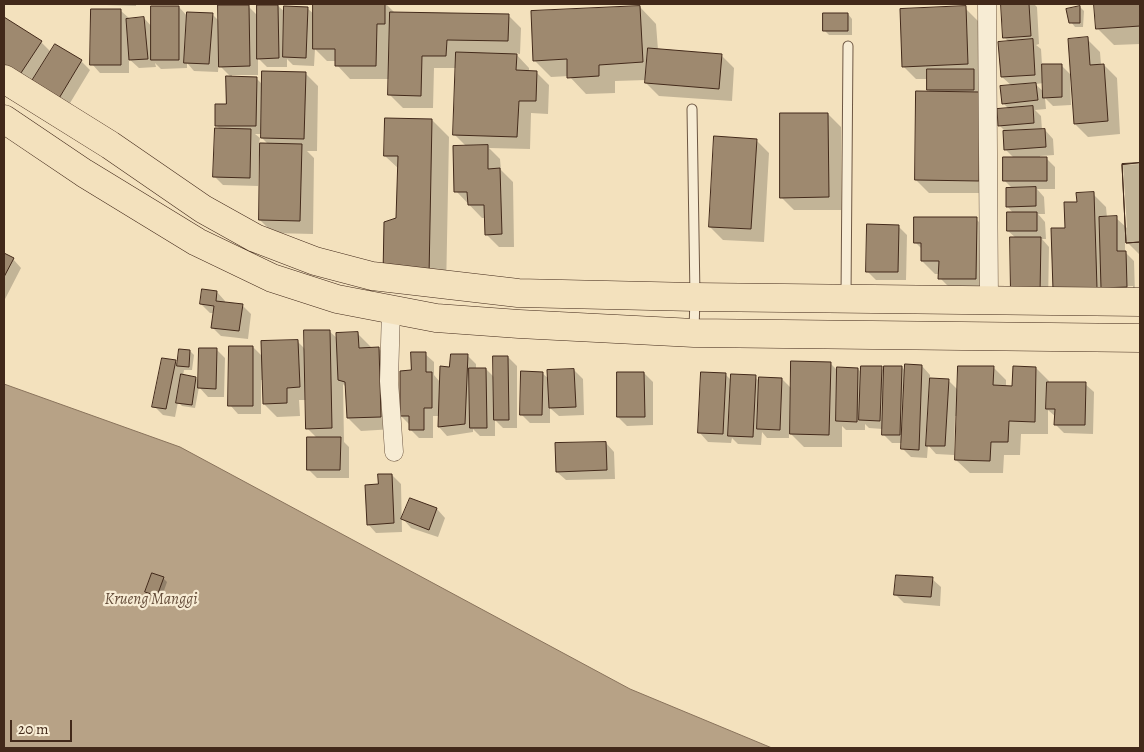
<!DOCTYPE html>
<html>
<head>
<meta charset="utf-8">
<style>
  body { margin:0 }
  #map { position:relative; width:1144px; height:752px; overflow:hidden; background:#f3e1bd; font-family:Alegreya,serif }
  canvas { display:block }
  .frame { position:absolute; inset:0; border:5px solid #42291a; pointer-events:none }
  .scale { position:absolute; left:10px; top:720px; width:62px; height:22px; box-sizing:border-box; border:2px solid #42291a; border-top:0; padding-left:6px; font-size:15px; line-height:18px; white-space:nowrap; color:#42291a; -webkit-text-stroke:4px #f7ecd4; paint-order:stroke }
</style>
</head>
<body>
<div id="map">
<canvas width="1144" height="752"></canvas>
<div class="frame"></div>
<div class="scale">20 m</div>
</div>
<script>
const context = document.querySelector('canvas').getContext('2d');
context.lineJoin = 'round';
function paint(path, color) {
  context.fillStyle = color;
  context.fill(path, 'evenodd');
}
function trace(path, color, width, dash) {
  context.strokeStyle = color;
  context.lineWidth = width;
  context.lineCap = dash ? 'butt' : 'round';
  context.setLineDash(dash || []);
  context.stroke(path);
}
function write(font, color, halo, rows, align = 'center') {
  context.font = font + ' Alegreya,serif';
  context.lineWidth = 4.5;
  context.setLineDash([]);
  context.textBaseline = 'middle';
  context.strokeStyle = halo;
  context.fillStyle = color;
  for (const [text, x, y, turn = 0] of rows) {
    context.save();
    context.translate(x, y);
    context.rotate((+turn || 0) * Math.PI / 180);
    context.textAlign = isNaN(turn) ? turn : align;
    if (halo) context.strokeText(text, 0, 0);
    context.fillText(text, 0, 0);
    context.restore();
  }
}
const water = new Path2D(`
  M4,384L180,447L630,689L772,748H4Z`);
const shadow = new Path2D(`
  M105,4H136V6L106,5Z
  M315,4H386L395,13L508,15L521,28L520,54L515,53L529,68V72H536L549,85L548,114L531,113L530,149L489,148L500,159L501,170L513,182L514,247H499L486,234V218H482L456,191L467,147L455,135L457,68H434L433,108H403L390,95V79H350L337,65V61H327L315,49L314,66L293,65L287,59V67H267L258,58V75H232V78H256L263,85L305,73L318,86L317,151H307L314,158L313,234L273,233L260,220L261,156H259L258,186L223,185L215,177L220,129L217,126L227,105L232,78L221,67L220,58H219L218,72L194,71L187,63V68L161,69L155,63L156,67L139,68L129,59V73H100L92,64L121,11L130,19L144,18L152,27L179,7L188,17L212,14L220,22L248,6L258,16L278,6L286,13L307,8L315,15ZM255,134H262V138L269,145L259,144L260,138Z
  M943,4H965L944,5Z
  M1002,4H1034L1037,7L1039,44L1036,45L1041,49L1042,65H1061L1071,75H1070L1071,105L1053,106L1045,98L1046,109L1035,110L1041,116L1042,130H1045L1053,139L1054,155L1040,156V158H1046L1055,167V189H1037L1044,197L1045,214H1038L1045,222L1046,239H1042L1049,247L1048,302L1013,294L1016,238L1008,231L1014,214L1007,206L1013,189L1004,180L1014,158L1005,149L1006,132L1000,126L1009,109L1003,103L1012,86L1002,77L1009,42L1004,37ZM1044,83V92L1035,84Z
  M1095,4H1140V44L1114,45L1097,28Z
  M640,7L656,24L658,50L721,55L734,68L732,101L659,96L646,83V80L615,81V93L586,94L569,76L551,77L534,60Z
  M1080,7L1084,11L1083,27H1075L1071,22Z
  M965,8L978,21L980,77L992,193H929L916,180L931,92L928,89V79H916L903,66Z
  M848,14L852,19V35H829L825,31Z
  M5,19L41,42L51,52L55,45L81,61L90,70L67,108L4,74Z
  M1087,39L1100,52L1101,65H1104L1117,78L1120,134L1088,137L1075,124Z
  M828,114L841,127V210H794L781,197Z
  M432,120L449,137L446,292L384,274L397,219L399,169L385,156Z
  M756,140L769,153L764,242L723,240L710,227Z
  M1140,164V255L1125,240V252L1134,261L1135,295L1068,302L1066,229L1078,203L1093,194L1106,207L1107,218H1116L1127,228L1123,165ZM1133,286V288L1109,289V287Z
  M976,219L989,232L988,292L953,291L940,278V274H935L922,261L923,250L915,242Z
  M898,226L907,235L906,280H876L867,271Z
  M4,254L13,259L21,268L4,301Z
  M217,292L225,301V303L242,305L251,314L248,339L221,336L212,327L214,313H210L201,304Z
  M329,331L338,339L358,334L371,347V349L378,348L392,361L394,429L361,431L348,418L347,388L343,384L344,442L349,447V478H317L308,469L317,438L307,428L306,400H299L300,416L277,417L264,404V380H261V414H238L230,405L253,347L263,357L298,342L305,349Z
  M216,349L225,358L224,397H208L199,387L195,408L182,406L178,402L175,417L163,415L154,406L175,361L179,365L190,351L194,355L192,370H184L183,376L196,378L200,382Z
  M425,354L434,362V375L440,382L450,369L467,355L476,364V369H486L495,378L508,357L517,366V428H503L495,420V436H480L473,429V432L447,436L439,427V416H433V438H419L410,429V425L401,416L412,372Z
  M830,363L839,372L858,369L862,373L881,368L885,372L902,367L906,372L922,366L930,375V379L948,380L959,391L993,367L1006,380V387H1013L1036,368L1049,381V383L1085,384L1094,392L1093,434L1064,433L1056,425V417L1048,410V434H1021L1020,455H1004L1003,473H970L956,460L958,416H955L954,455L936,454L928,445L927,458L911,457L903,449V443H892L883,434V429L869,428L865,424V430H846L842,426V447H804L789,432V438H767L762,432L761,445L738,444L732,438L731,443L708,442L700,433L725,374L732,381L755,377L760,382L782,379L792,389Z
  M574,370L583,379L584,415L559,416L550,408V423H530L521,414L542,373L549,379Z
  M644,373L653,382V425L627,426L618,417Z
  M606,443L614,452L615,479L566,480L557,472Z
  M392,475L401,484L402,532L376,533L368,524L379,486Z
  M437,509L445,518L438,537L411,528L403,519Z
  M163,578L167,582L161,599L151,596L147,592Z
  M932,579L941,587L940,606L904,603L895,594Z`);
const building = new Path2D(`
  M313,4H385V24H377L376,66H335V49H313Z
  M1001,4H1029L1031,36L1003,38Z
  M1094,4H1140V26L1096,29Z
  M218,5H249L250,66L219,67Z
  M257,5H278L279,58L257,59Z
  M151,6H179V60H151Z
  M284,6L308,7L306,58L283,57Z
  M640,6L643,62L599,65V76L567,78V59L533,61L531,11Z
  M966,6L968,64L902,67L900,9Z
  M1080,6V23H1069L1066,9Z
  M91,9H121V65H90Z
  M187,12L213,13L209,64L184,63Z
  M390,12L509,14L508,41L447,40L446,56H422L421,96L388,95Z
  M823,13H848V31H823Z
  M4,17L42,41L17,79L4,71Z
  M144,17L148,59L129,60L126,19Z
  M1088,37L1090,65L1104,64L1108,121L1074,124L1068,39Z
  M1033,39L1035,75L1001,77L998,42Z
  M55,44L82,60L58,100L30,84Z
  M648,48L722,54L719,89L645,83Z
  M456,52L517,54L516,70L537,71L536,101H519L517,137L453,135Z
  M1042,64H1062V97L1043,98Z
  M927,69H974V90H927Z
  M262,71L306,72L304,139L261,138Z
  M226,76L257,77L256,126H215V104H226Z
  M1036,83L1038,100L1002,104L1000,86Z
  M916,91L980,92L979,181L915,180Z
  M1033,106L1034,123L998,126L997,109Z
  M780,113H828L829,197L780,198Z
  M385,118L432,119L429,276L383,275L384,222L396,218L398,156H384Z
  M215,128L251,129L250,178L213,177Z
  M1045,129L1046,147L1004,150L1003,131Z
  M714,136L757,139L751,229L709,227Z
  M260,143L302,144L300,221L259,220Z
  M488,145V169L500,168L502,234L485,235L484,205H468L467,192H454L453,146Z
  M1003,157H1047V181H1003Z
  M1140,163V242L1126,243L1122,165Z
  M1140,163V242L1126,243L1122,164Z
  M1036,187V206L1006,207V188Z
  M1094,192L1097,288L1053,290L1051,228H1065L1064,202H1077L1076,193Z
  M1007,212H1037V231H1007Z
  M1117,216V251H1126L1127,287L1101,288L1099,217Z
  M914,217H977L976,279H938L939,261H921V243H914Z
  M867,224L899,225L898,272H866Z
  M1010,237H1041L1040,294L1011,295Z
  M4,253L14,258L4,277Z
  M202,289L217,291L216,301L243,304L239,331L211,328L214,306L200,304Z
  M304,330H330L332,428L306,429Z
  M358,332L359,348L379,347L381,417L347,418L345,382L338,380L336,333Z
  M298,340L300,387L287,388V403L263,404L261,341Z
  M229,346H253V406H228Z
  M199,348H217L216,389L198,388Z
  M179,349L190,350L189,367L177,366Z
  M411,352H426V372H432V408H424V430H409V416H400V371L411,370Z
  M451,354H468L465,424L438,427L440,366L449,367Z
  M493,356H508L509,420H494Z
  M162,358L176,360L166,409L152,407Z
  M791,361L831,362L829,435L790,434Z
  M905,364L922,365L919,450L901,449Z
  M861,366H882L880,421L859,420Z
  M884,366H902L900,435H882Z
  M958,366H994L993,385L1012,386L1013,366L1036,367L1035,422L1009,421L1008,442H991L990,461L955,460Z
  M837,367L858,368L857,422L836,421Z
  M469,368H486L487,428H470Z
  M574,369L576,407L549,408L547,370Z
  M521,371L543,372L542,415H520Z
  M617,372H644L645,417H617Z
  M701,372L726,373L723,434L698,433Z
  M181,374L196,377L192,405L176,403Z
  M731,374L756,375L753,437L728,436Z
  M759,377L782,378L780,430L757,429Z
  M930,378L949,379L945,446H926Z
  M1047,382H1086L1085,425H1054L1055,409H1046Z
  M307,437H341L340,470H307Z
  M606,442L607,470L556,472L555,443Z
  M378,474H392L394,523L367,525L365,485L378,484Z
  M410,498L437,508L429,530L401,519Z
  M152,573L164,577L157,596L145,592Z
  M896,575L933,577L931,597L894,595Z`);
const lane = new Path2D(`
  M692,109L695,297L694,331
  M846,296L848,46`);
const street = new Path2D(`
  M987,4L989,301
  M391,309L389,381L394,452`);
const highway = new Path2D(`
  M4,79L110,145L203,209L255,238L315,261L372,276L518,293L695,297L1140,302
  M4,119L84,173L197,242L272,278L337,299L436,318L519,324L694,333L1140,338`);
const waterNames = [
  ["Krueng Manggi",151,600]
];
paint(water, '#b7a286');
trace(water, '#88725b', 1);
paint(shadow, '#0003');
paint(building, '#9e896f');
trace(building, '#42291a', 1);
trace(lane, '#6e5743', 11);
trace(street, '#6e5743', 19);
trace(highway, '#42291a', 29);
trace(lane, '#f7ecd4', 9);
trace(street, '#f7ecd4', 18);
trace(highway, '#f3e1bd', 28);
write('italic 16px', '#654d3a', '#f7ecd4', waterNames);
</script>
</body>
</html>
